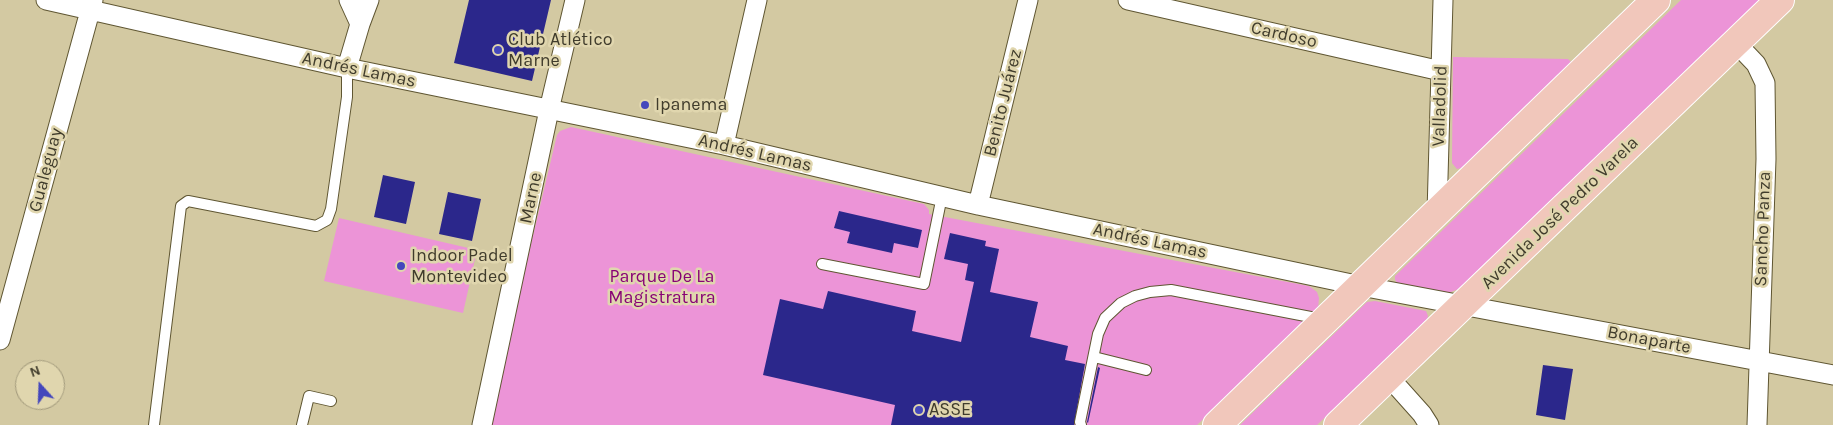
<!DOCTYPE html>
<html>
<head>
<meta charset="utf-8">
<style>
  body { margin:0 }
  #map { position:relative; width:1833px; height:425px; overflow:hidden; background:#d3c9a2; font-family:Karla,sans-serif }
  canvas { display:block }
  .north { position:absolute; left:15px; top:360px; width:50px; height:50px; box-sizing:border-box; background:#e0d6ae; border:1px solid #a0987a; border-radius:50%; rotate:340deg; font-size:14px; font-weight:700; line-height:20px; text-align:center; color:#403c2c }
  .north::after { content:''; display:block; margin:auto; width:18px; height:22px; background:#4447bc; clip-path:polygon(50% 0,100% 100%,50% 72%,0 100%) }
</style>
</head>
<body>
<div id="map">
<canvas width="1833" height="425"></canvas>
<div class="north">N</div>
</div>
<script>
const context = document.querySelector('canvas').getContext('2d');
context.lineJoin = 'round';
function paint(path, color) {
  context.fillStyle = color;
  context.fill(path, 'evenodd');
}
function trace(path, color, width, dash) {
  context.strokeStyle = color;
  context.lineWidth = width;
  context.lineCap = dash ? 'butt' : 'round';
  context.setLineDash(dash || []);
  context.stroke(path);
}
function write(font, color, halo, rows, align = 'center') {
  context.font = font + ' Karla,sans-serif';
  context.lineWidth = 5;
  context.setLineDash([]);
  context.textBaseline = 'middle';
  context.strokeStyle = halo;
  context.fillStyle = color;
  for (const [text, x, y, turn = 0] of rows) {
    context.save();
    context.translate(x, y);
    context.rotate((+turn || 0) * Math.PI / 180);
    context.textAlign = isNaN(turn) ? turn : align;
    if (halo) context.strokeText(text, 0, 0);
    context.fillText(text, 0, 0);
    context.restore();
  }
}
const green = new Path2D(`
  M1681,0H1760L1459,289L1448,293L1398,284L1395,280V276Z
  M1453,57L1568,59L1572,63L1465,167L1457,169L1452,163Z
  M571,127L924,204L929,210V214L1309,286L1317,292L1319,298L1318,309L1197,425H488L557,135L560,131Z
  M339,218L477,250L463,313L324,281Z
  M1375,301L1426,311L1428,316L1427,319L1317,425H1240L1367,302Z`);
const building = new Path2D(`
  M469,0H551L532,81L454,63Z
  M383,175L415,182L406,224L374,217Z
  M448,192L481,199L472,241L439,234Z
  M839,211L922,230L918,248L894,243L892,253L847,243L850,232L834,228Z
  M950,233L986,241L985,246L999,249L990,292L1038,302L1030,337L1068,346L1065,360L1085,364L1074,425H891L895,405L763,375L780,299L823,309L828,291L916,311L912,331L961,342L974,282L965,280L968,264L944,259Z
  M1543,365L1573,369L1565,420L1536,415Z
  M1098,367L1100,368L1088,423L1087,422Z`);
const lane = new Path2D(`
  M822,264L924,284L942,196
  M1094,357L1146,370
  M154,425L181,206L188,201L316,226L327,220L331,209L347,97V68
  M302,425L309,396L331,401
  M1081,425L1080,422L1098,334L1105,318L1121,303L1135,296L1150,292L1171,290L1321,319`);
const street = new Path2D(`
  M46,0L347,68L724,145L978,205L1361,286L1833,375
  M349,0L360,24
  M1128,0L1441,71
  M1736,43L1756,64L1765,83L1766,159L1757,425
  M347,68L360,24L369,0
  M724,145L757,0
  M978,205L1028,0
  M1437,213L1443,0
  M0,340L93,0
  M1388,376L1422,414L1429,425
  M482,425L549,110L575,0`);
const primary = new Path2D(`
  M1217,425L1656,0
  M1338,425L1780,0`);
const markers = [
  [498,50,5,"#4447bc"],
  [645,105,5,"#4447bc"],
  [401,266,5,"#4447bc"],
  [919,410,5,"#4447bc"]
];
const streetNames = [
  ["Cardoso",1284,35,13],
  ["Andrés Lamas",359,70,12],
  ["Benito Juárez",1003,103,-76],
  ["Valladolid",1440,106,-88],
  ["Andrés Lamas",755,153,13],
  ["Gualeguay",46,170,-75],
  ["Marne",531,198,-78],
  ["Avenida José Pedro Varela",1560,213,-44],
  ["Sancho Panza",1763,229,-88],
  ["Andrés Lamas",1150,241,12],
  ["Bonaparte",1649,340,11]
];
const poiNames = [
  ["Club Atlético",508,40],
  ["Marne",508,61],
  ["Ipanema",655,105],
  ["Indoor Padel",411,256],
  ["Montevideo",411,277],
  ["ASSE",929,410]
];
const parkNames = [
  ["Parque De La",662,277],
  ["Magistratura",662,298]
];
paint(green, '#ec94d7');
paint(building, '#2b278b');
trace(lane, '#5f5632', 12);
trace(street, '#5f5632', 21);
trace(primary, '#fff', 30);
trace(lane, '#fff', 10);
trace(street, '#fff', 19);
trace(primary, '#f1c7bb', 28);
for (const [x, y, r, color] of markers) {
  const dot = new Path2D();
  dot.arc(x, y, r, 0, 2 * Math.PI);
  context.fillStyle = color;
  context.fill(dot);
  trace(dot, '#e0d6ae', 2);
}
write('18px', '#403c2c', '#e0d6ae', streetNames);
write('18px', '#403c2c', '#e0d6ae', poiNames, 'left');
write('18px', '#880275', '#e0d6ae', parkNames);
</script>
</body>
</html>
